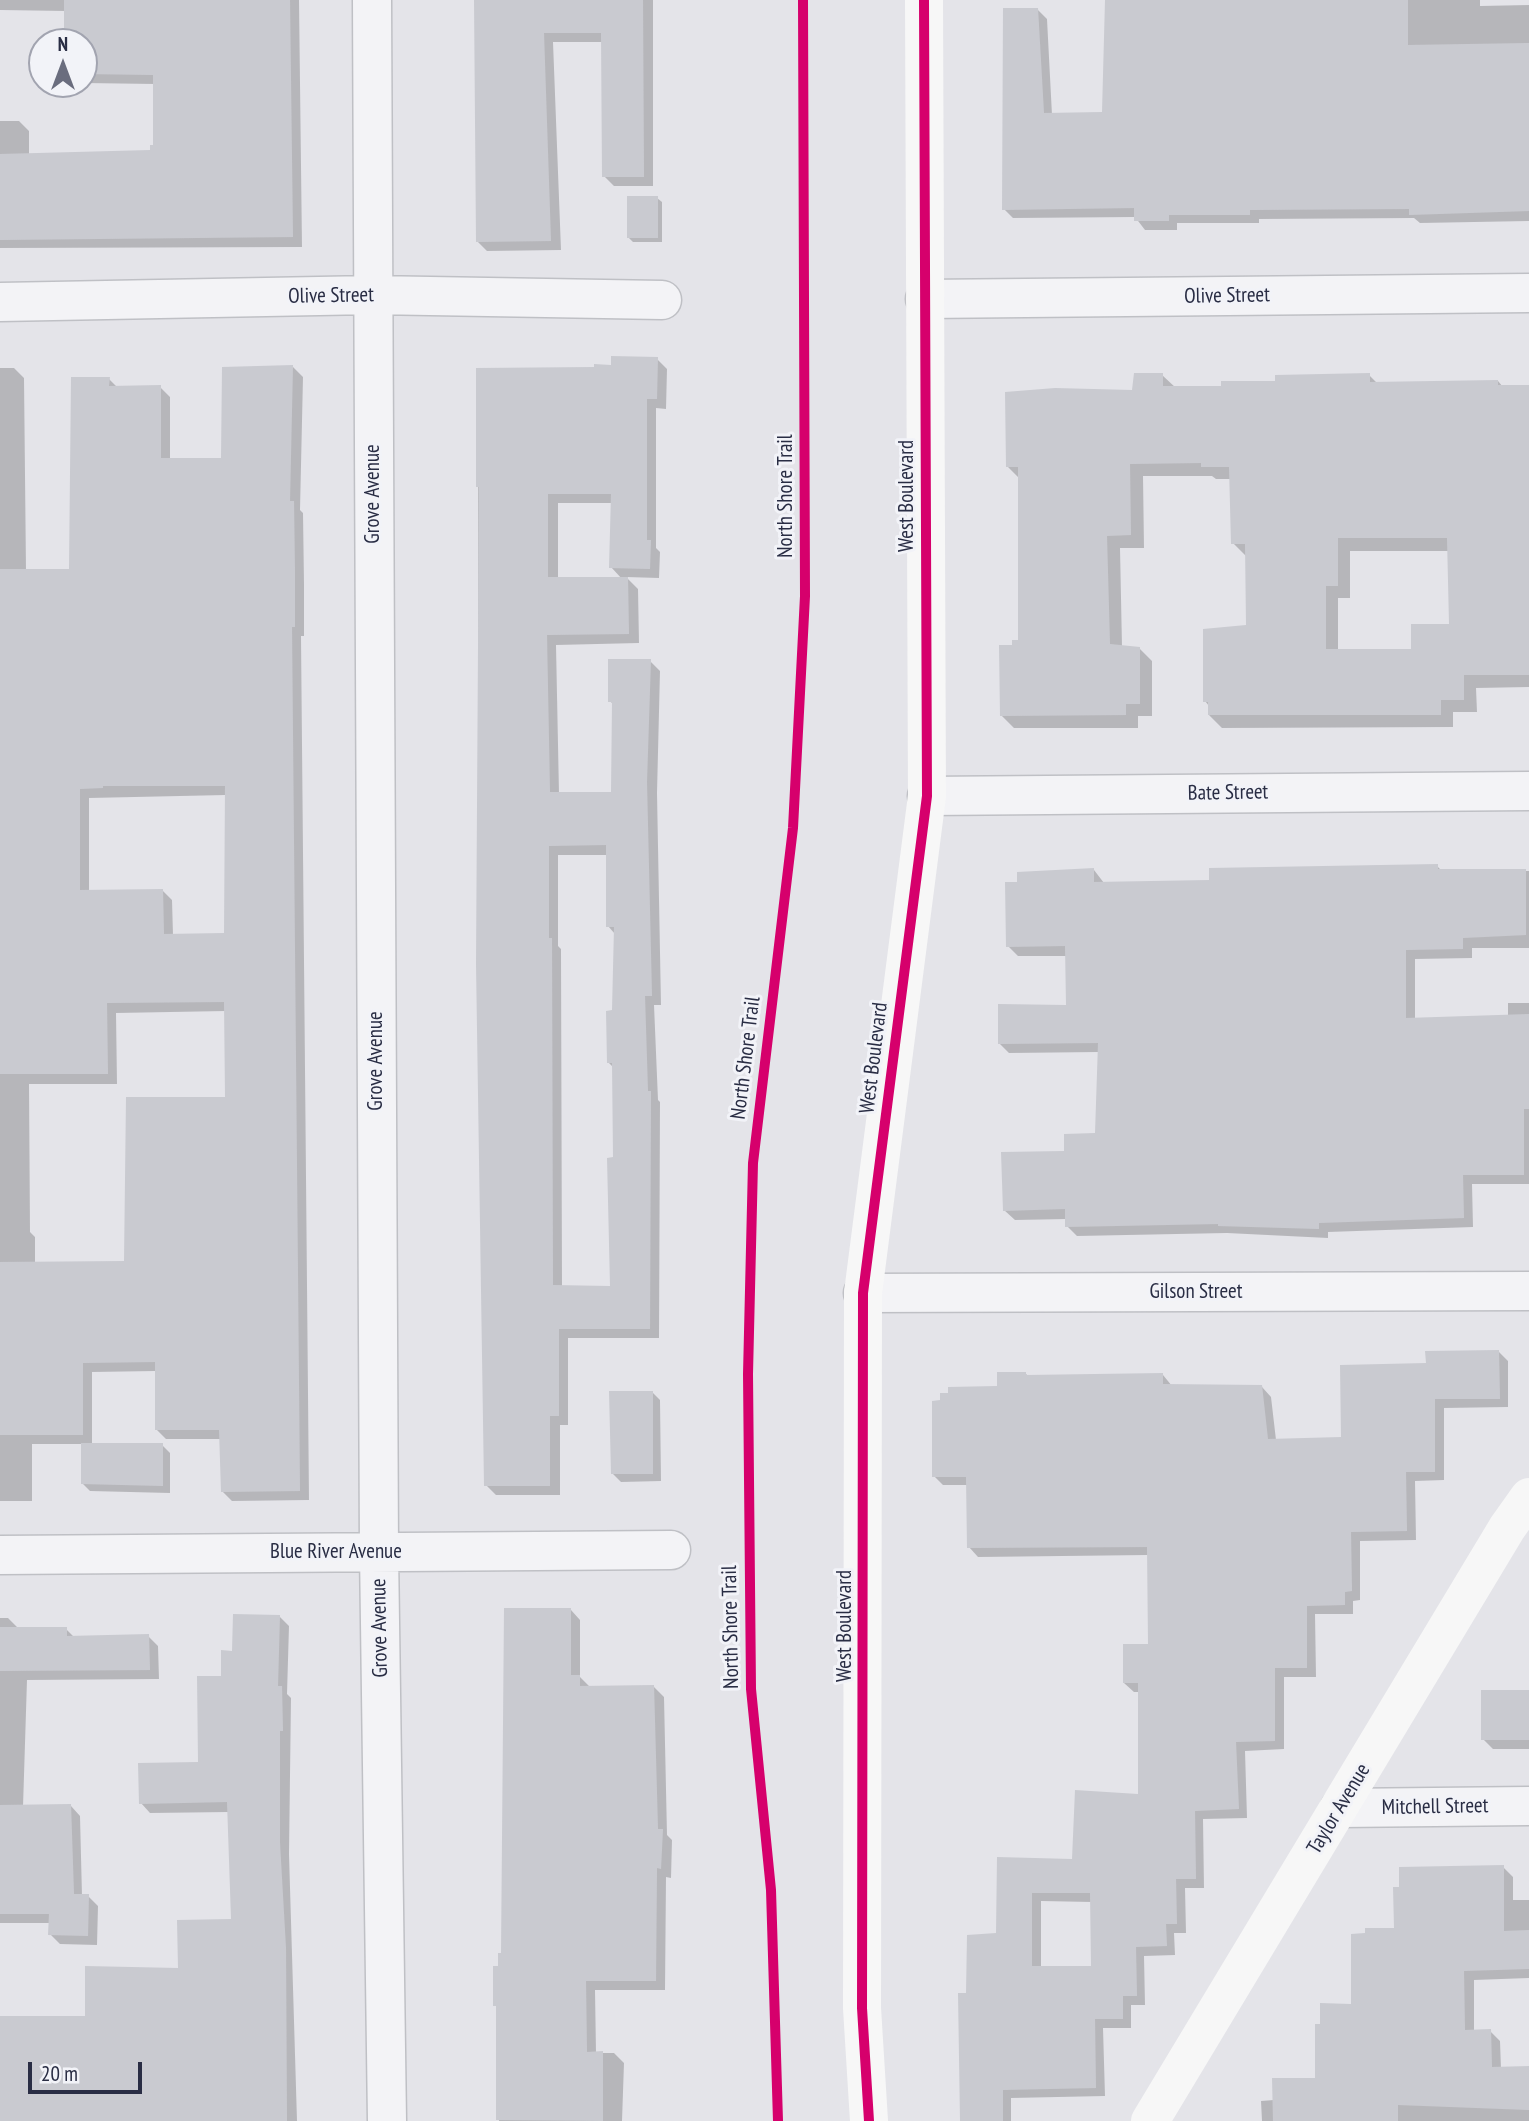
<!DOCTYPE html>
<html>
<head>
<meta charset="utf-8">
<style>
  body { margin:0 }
  #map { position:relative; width:1529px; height:2121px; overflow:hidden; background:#e4e4e9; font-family:"PT Sans Narrow",sans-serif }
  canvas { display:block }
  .north { position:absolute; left:28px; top:28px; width:70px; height:70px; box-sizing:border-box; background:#f2f3f8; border:2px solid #a2a4b0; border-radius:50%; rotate:0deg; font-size:19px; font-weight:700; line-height:28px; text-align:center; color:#292d44 }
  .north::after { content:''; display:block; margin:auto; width:24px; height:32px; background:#6a6d7e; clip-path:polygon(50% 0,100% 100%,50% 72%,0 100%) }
  .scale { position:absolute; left:28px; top:2062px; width:114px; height:32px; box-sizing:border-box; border:4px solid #292d44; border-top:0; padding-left:9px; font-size:21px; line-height:24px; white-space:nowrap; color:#292d44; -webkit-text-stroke:5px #f2f3f8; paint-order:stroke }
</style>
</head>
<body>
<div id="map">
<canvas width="1529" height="2121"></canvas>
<div class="north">N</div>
<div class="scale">20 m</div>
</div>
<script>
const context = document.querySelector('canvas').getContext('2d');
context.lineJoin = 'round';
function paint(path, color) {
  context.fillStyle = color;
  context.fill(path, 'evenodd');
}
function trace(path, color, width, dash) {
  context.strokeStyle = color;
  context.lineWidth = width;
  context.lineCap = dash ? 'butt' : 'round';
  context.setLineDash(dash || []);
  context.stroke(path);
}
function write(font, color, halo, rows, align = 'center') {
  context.font = font + ' "PT Sans Narrow",sans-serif';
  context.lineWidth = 6;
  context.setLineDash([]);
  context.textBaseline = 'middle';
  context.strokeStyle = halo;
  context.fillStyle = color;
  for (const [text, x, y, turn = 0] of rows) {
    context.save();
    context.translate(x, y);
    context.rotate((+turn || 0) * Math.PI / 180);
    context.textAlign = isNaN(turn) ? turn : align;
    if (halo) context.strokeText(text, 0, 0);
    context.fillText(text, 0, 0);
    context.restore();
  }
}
const shadow = new Path2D(`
  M0,0H299L302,247L0,248V121H19L29,131V155L152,151L155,147V84L84,83V42H66V11L0,10Z
  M478,0H653V186H614L604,176L603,42H553L561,250L487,251L477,241Z
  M1107,0H1480V6L1529,5V221L1420,223L1414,218L1259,219V223H1177V230H1145L1135,217L1013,218L1004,209L1037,9L1047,19L1052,115L1104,114Z
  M657,198L662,202V242H633L628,237Z
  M657,359L667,369L666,409L656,408V548L660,552L659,578L626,577L638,589L639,643L556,645L559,794H612L613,704L610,701L650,661L660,671L657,793L661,1005H654L658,1100L660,1102L659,1338H568V1425H560V1495H496L486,1485L479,1104L478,370L595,369ZM558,503H613L611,567L622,579H558ZM558,855H608V926L615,934L614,1012L608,1062L614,1068L612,1288L562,1287L561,949L558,946Z
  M293,367L303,377L300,510L303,513L304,584V636H301L309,1500L232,1501L222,1491L221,1439H166L156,1429V1371L92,1372V1445H162L170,1453V1493L90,1491L82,1483V1444H32V1501H0V368H14L24,378L26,571H71L109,379L118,388L160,387L170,397V460H223ZM226,795V935H173L172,900L162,890L89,891V798ZM226,1011L227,1099L126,1262L35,1264V1237L30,1232L29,1084H117L116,1013Z
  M1162,375L1176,388H1222L1369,375L1378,384L1498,381L1503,387H1529V687L1476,688L1477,712H1453V727L1222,728L1209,715V706L1205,701L1248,627L1246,556L1233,543L1232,479H1216L1212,476H1143L1144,548H1120L1122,647L1139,648L1152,661V716H1138V728H1014L1001,715L1014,647L1020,642V479L1008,467ZM1350,551H1449L1450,626L1413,651H1338V598H1350Z
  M1437,866L1442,871H1529V948H1472V958L1415,959V1019L1508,1017V1003H1529V1184H1472L1473,1227L1328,1232V1238L1227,1233L1077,1236L1067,1226V1219L1015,1220L1004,1210L1066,1153L1097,1135L1099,1052L1009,1053L999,1043L1068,1007L1067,956H1018L1008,946L1094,870L1104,883L1210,882Z
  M1499,1352L1508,1361V1407L1444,1408V1480L1415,1481L1416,1540L1360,1541V1600L1353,1601V1614H1315L1316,1677H1284V1749L1245,1751L1247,1818L1203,1819L1204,1888H1185L1186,1933H1174L1175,1955L1144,1956L1145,2005H1131V2028H1103L1105,2096L1011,2098V2121H962L968,1995L998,1935L999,1859L1074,1861L1140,1796V1692H1134L1124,1683L1149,1645L1148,1555L978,1557L969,1547L968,1485H943L934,1476L999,1388L1025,1373L1029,1377L1163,1375L1172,1386L1262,1387L1271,1397L1276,1440L1343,1439L1427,1364ZM1041,1901L1092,1902L1093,1968H1041Z
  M652,1392L660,1400L661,1481L621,1482L613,1474Z
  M571,1610L580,1620V1677L589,1686L654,1687L664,1697L667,1835L672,1840L671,1878L666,1877L665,1990H595L596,2053H614L624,2063L622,2121H499L495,1968H500L503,1955Z
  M279,1616L289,1626L287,1694L291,1698L289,1854L297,2121H0V2018L87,2017L180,1970L232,1920L229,1812L150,1813L141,1803L200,1764L222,1677L233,1652Z
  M0,1618H8L18,1628L66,1629L75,1638L148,1636L158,1646L159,1679L27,1680L23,1807L71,1806L80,1816L82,1896H88L98,1906L97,1945L60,1944L50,1934V1923H0Z
  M1529,1692V1749H1493L1483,1739Z
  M1503,1867L1513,1877V1900H1529V1978L1474,1980V2031H1490L1500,2041L1501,2069L1529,2068V2121H1262L1261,2101L1274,2100L1317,2080L1353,2005L1396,1930Z`);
const building = new Path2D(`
  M64,0H290L293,237L0,240V154L150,150V145H153V75L84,74V42H64Z
  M474,0H643L644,177H602L601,33H544L551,241L476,242Z
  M1105,0H1408V45L1529,43V211L1409,215V209L1250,210V215H1169V221H1134V208L1002,210L1003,8H1038L1044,113L1102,112Z
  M627,196H658V238H627Z
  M611,356L658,357L657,399H647V540H651L650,569L609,568L611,494H548V577H628L629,634L547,635L550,792H611L612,702H608V659H651L647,782L652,996H645L648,1091H651L650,1329H559V1416H550V1486H484L476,964L479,487H476V368L594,367V364L611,365ZM606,845V927H614L612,1010L606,1011L607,1063H612L613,1157L607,1158L610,1286L553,1285L552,938H549V846Z
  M293,365L290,501H294L295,573V627H292L300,1491L221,1492L219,1430H155V1362L83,1363V1435H0V1262L124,1261L126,1097H225L224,1002L107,1003L108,1074H0V569H69L71,377H110L109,386L161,385V458H221L222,367ZM103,786H225L224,933L164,934L163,889L80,890V789L103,788Z
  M1134,373H1163V386H1221V381H1275V375L1370,373V382L1498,380V385H1529V675H1464V700H1441V715H1208V702H1203V629L1246,625L1245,544H1231L1229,467H1201V463L1130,464L1131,535L1107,536L1110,644L1140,647V704H1126V715L1000,716L999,645H1012V640H1018V467H1006L1005,392L1055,388L1132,390ZM1338,538H1447L1449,624H1411V649H1326V586H1338Z
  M1438,864V869H1526V935L1463,938V949L1406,950V1018L1529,1014V1109H1524V1175H1463L1464,1218L1319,1223V1229L1218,1226V1224L1065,1227V1209L1003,1211L1001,1152L1064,1151V1134L1095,1133L1098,1043L998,1044V1004L1066,1005L1065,946L1006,947L1005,882H1017V872L1094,868V882L1209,880V868Z
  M1499,1350L1500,1399H1435V1472H1406L1407,1531L1351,1532L1352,1591L1345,1592V1605L1307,1606V1668H1275V1741L1236,1742L1239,1809L1195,1811L1196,1879H1176L1177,1924H1166L1167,1946L1136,1947L1137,1996H1123V2019H1095L1096,2088L1003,2090V2121H960L958,1993H966L967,1935L996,1933L997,1857L1072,1859L1075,1790L1138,1794V1683H1123V1644H1148L1147,1547L967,1548L966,1477H932V1401L940,1400V1393H948V1387L997,1386V1372H1026V1375L1163,1373V1384L1262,1385L1268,1439L1341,1437L1340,1365L1426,1363L1425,1351ZM1032,1893H1090L1091,1966H1032Z
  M609,1391H653V1474H611Z
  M81,1443H163V1486L81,1484Z
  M504,1608H571V1675H580V1686L654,1685L658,1829H663L661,1869L657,1868L656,1981H586L587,2052L603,2051V2121L496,2120V2006H493V1966H498V1953H501Z
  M233,1614L280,1615L278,1686H282L283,1731H280V1843L286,1948L287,2121H0V2016H85V1966L178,1968L177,1920L231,1919L227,1802L139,1804L138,1763L198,1762L197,1676H221V1650L232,1651Z
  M0,1627H67V1636L149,1634L150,1670L0,1671Z
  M1481,1690H1529V1740H1481Z
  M71,1804L74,1894H89L88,1936L48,1935L49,1914H0V1805Z
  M1504,1865V1931L1529,1930V1969L1464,1971L1465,2030L1491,2029L1492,2067L1529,2066V2110L1398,2105V2121H1273L1272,2078H1315V2024H1320V2003L1351,2004V1934L1365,1933V1928H1394L1393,1887H1399V1867Z`);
const street = new Path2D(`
  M372,0L379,1551L387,2121
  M925,299L1529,293
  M0,302L372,295L662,300
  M927,796L1529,791
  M863,1293L1529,1291
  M0,1555L671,1550
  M1340,1808L1529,1806`);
const secondary = new Path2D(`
  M869,2121L862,2008L863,1293L927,796L924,0
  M1150,2121L1507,1528L1529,1497`);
const cycleway = new Path2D(`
  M778,2121L771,1890L751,1689L748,1374L753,1163L793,828L805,596L803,0
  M869,2121L862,2008L863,1293L927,796L924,0`);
const streetNames = [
  ["Olive Street",331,296,-1],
  ["Olive Street",1227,296,-1],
  ["Grove Avenue",373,494,-90],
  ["North Shore Trail",786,496,-90],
  ["West Boulevard",907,496,-90],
  ["Bate Street",1228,793,-1],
  ["North Shore Trail",746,1058,-83],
  ["West Boulevard",874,1058,-83],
  ["Grove Avenue",376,1061,-90],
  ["Gilson Street",1196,1292],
  ["Blue River Avenue",336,1552],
  ["West Boulevard",845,1626,-90],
  ["North Shore Trail",731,1627,-91],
  ["Grove Avenue",380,1628,-91],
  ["Mitchell Street",1435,1807,-1],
  ["Taylor Avenue",1339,1809,-59]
];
paint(shadow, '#0003');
paint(building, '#c9cad0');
trace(street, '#bfc0c5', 41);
trace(street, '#f3f3f6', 38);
trace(secondary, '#f7f7f7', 38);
trace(cycleway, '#d6006c', 10);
write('21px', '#292d44', '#f2f3f8', streetNames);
</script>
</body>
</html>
